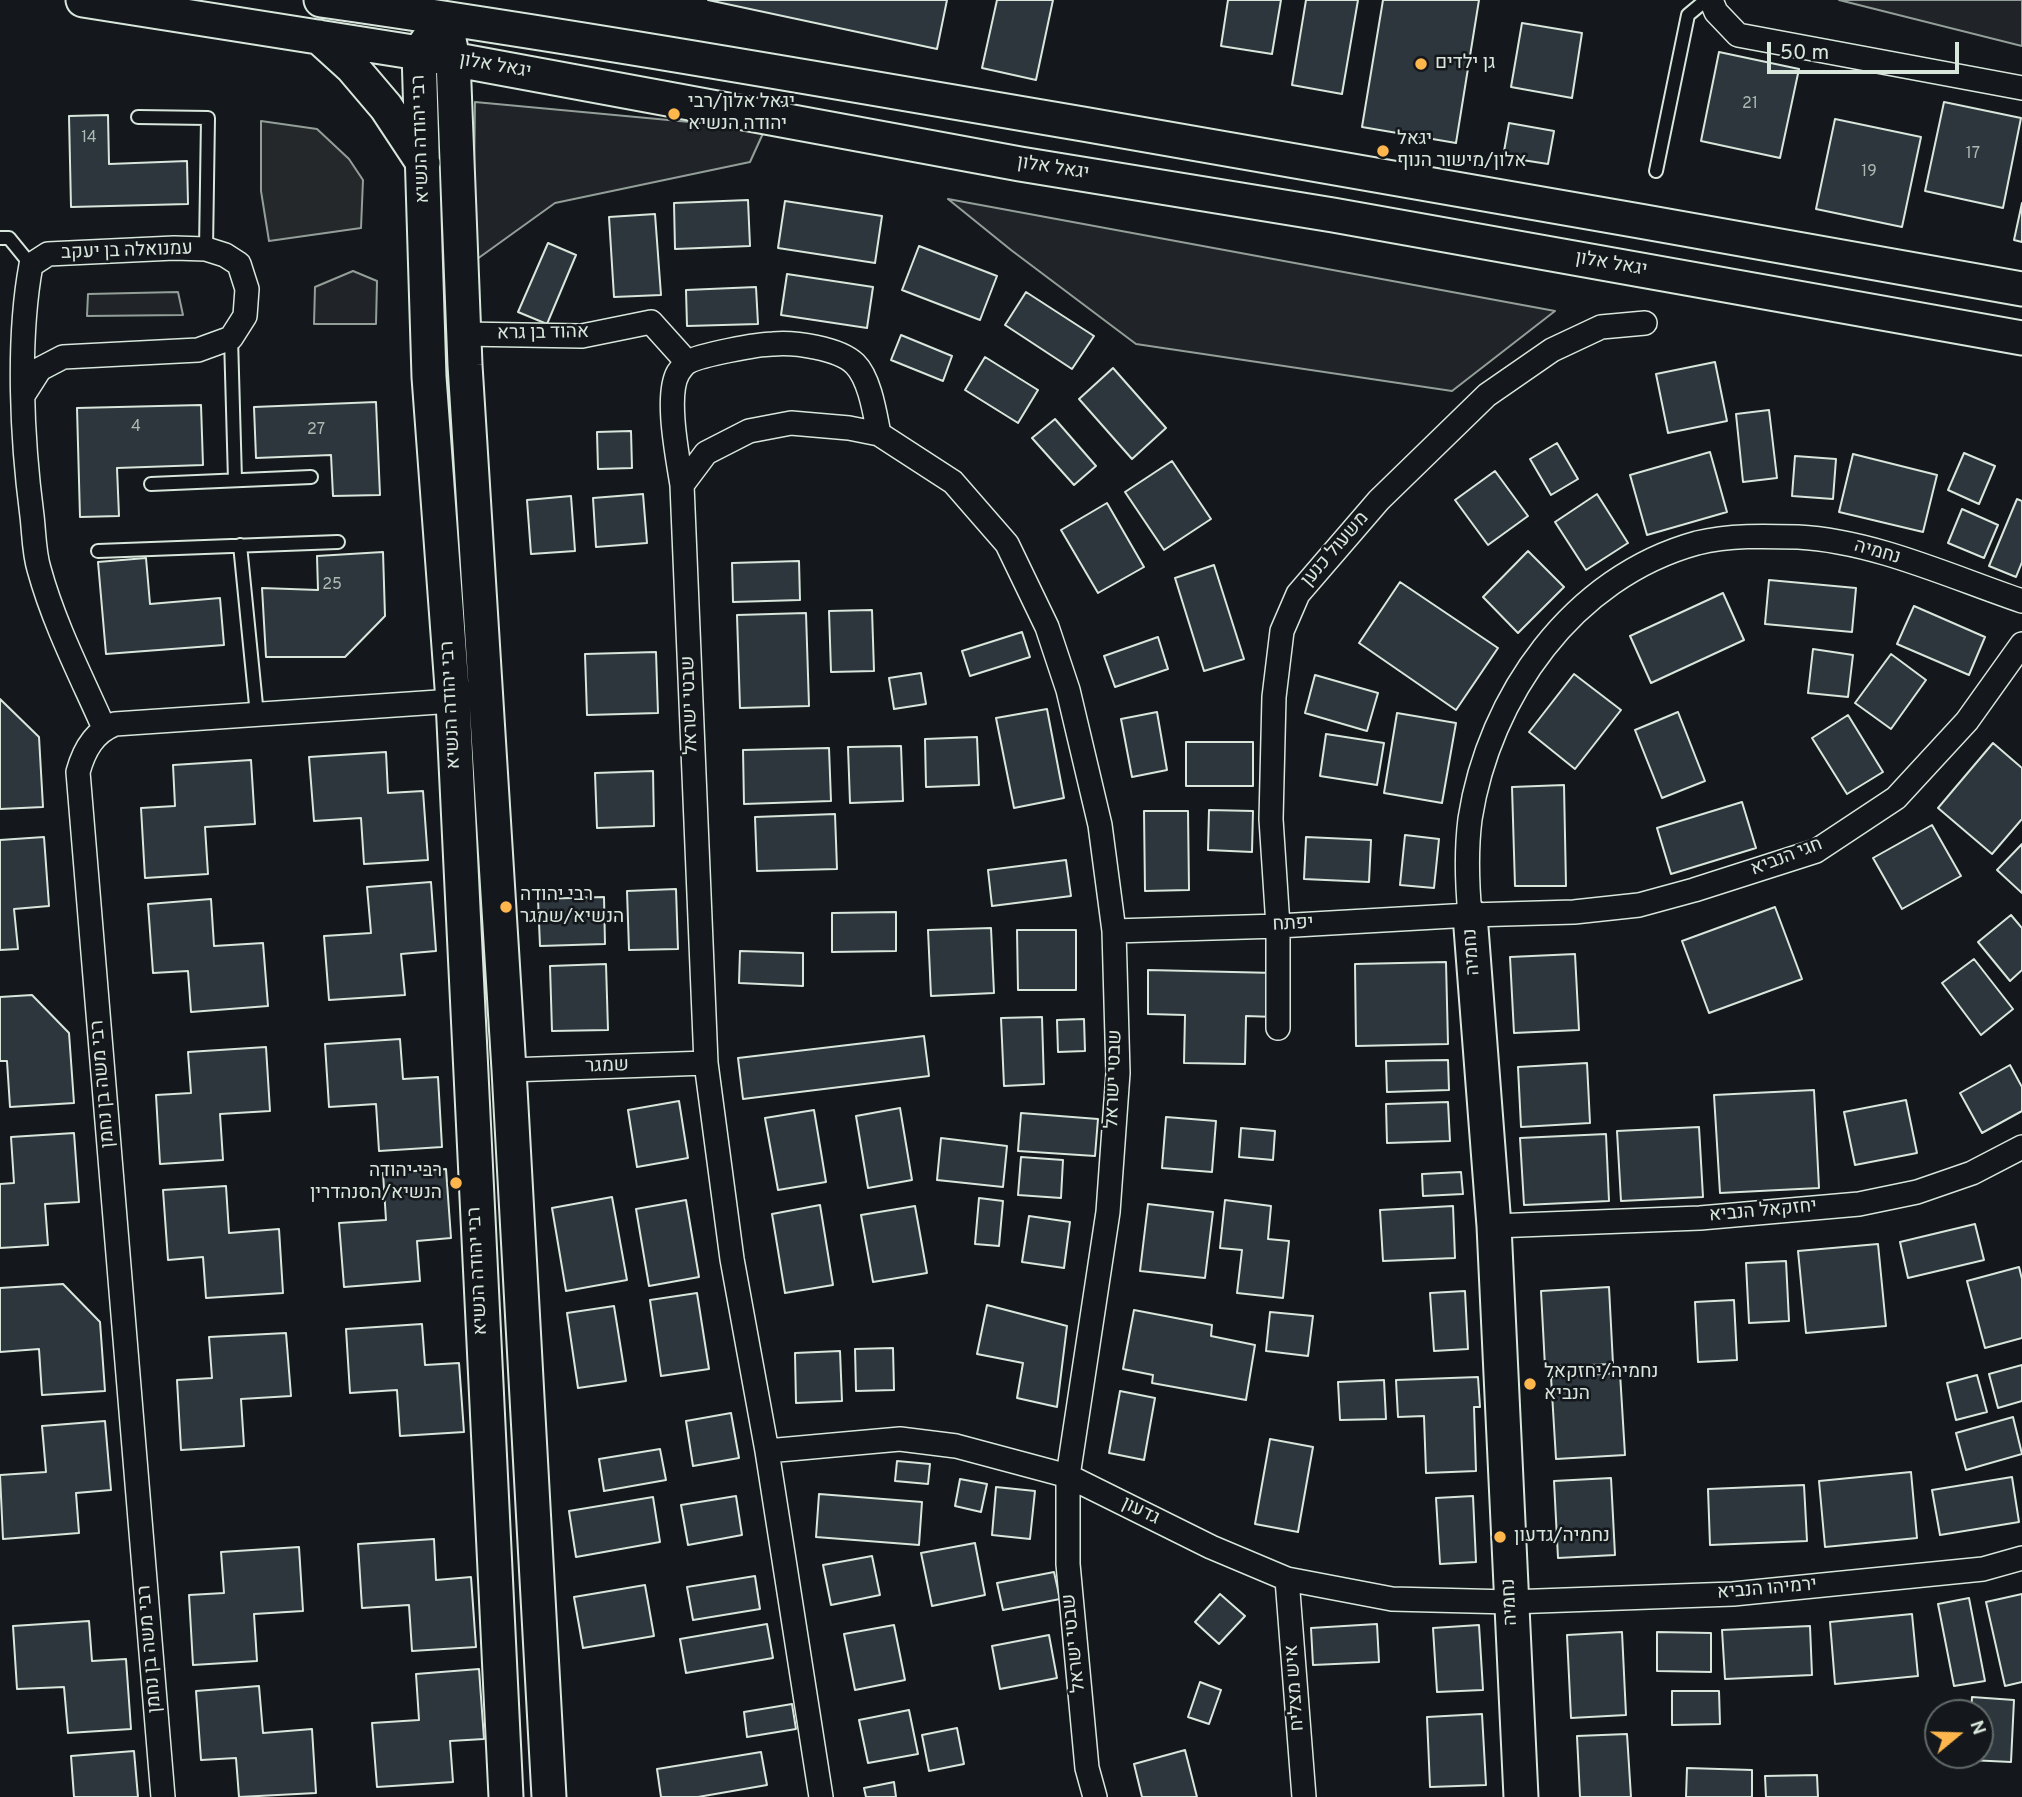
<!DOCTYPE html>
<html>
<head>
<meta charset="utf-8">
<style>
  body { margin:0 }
  #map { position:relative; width:2022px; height:1797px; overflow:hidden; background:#14181c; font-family:Overpass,sans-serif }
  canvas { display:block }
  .north { position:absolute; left:1924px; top:1699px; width:70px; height:70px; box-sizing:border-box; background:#14181c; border:2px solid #626a69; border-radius:50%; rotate:71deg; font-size:19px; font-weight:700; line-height:28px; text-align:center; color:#d8e6dc }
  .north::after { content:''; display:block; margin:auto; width:24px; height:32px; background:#ffb74d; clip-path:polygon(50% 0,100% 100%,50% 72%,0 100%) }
  .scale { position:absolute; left:1767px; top:42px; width:192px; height:32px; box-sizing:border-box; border:4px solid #d8e6dc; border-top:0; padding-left:9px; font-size:21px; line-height:24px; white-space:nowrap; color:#d8e6dc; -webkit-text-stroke:5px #14181c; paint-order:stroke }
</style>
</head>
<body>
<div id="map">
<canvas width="2022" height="1797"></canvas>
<div class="north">N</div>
<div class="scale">50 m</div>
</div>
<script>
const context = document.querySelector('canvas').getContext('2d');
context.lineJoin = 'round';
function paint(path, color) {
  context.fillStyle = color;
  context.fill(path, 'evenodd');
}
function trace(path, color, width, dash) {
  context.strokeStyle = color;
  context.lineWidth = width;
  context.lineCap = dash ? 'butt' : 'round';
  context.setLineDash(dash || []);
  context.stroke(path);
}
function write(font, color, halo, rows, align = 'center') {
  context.font = font + ' Overpass,Heebo,sans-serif';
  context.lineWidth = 5;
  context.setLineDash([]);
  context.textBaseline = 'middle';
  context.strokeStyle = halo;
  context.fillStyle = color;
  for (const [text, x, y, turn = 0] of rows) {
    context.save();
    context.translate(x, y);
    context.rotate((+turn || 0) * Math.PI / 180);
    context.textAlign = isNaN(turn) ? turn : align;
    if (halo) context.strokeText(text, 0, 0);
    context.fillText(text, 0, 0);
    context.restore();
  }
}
const green = new Path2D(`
  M1839,0H2022V46Z
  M475,102L765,129L750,162L555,203L473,262Z
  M948,199L1555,311L1452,391L1136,344L1011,250Z
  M353,271L377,281L376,324H314L315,287Z
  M178,292L183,315L87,316L88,294Z`);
const parking = new Path2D(`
  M261,121L317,129L349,159L363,180L361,228L269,241L261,191Z`);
const building = new Path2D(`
  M708,0H947L937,49Z
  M997,0H1053L1036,80L982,68Z
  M1228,0H1281L1272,54L1221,46Z
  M1306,0H1358L1342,94L1292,85Z
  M1383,0H1479L1456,143L1362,127Z
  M1522,23L1582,33L1572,98L1511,87Z
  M1719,52L1799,69L1780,158L1701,141Z
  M1944,102L2021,118L2003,208L1925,191Z
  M108,115L109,164L187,161L188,204L71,207L69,116Z
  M1835,119L1921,137L1902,227L1816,209Z
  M1509,123L1554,131L1548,164L1503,157Z
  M748,200L750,246L675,249L674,203Z
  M785,201L882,216L875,263L778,248Z
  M2022,203V242L2014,240Z
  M655,214L661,295L614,297L609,217Z
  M548,243L576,255L547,324L518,312Z
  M919,246L997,276L980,320L902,290Z
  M787,274L873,287L867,328L781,315Z
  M756,287L758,324L687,326L686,290Z
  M1026,292L1094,336L1072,369L1005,325Z
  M901,335L952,356L943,381L891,360Z
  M985,357L1038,390L1018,423L965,390Z
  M1715,362L1727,421L1668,433L1656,374Z
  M1113,368L1166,428L1132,459L1079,399Z
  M376,402L380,495L333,496L331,455L256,458L254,407Z
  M201,405L203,465L117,468L119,516L80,517L77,408Z
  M1769,410L1777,478L1743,482L1736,414Z
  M1055,419L1096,466L1074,485L1032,438Z
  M631,431L632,468L598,469L597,432Z
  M1557,443L1578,479L1551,495L1530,459Z
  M1710,452L1727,512L1647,535L1630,475Z
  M1964,453L1995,466L1979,504L1948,490Z
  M1853,454L1937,475L1923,532L1839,512Z
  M1795,456L1836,459L1833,499L1792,496Z
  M1172,461L1211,519L1164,550L1125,492Z
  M1495,471L1528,516L1488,545L1455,500Z
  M643,494L647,543L596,547L593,498Z
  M1597,494L1628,543L1586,570L1555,522Z
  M571,496L575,551L531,554L527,500Z
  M2017,499L2022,501V562L2016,577L1989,566Z
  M1107,503L1144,567L1098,593L1061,530Z
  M1962,509L1998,525L1984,558L1948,543Z
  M1528,551L1564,587L1518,633L1483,597Z
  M383,552L385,616L345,657H266L262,588L318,590L317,556Z
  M146,558L150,604L220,598L224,645L106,654L98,562Z
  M799,561L800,600L733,602L732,563Z
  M1214,565L1244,659L1204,671L1175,578Z
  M1769,580L1856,588L1852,632L1765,624Z
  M1400,582L1498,648L1456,710L1359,643Z
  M1723,593L1744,640L1651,683L1630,636Z
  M1914,606L1985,637L1969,675L1897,644Z
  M872,610L874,671L831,672L829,611Z
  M806,613L809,706L740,708L737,615Z
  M1022,632L1030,657L970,676L962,651Z
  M1158,637L1168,669L1115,687L1104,656Z
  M1813,649L1853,655L1848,697L1808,693Z
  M656,652L658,713L587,715L585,654Z
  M1891,654L1926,680L1891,729L1855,703Z
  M921,673L926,704L894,709L889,678Z
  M1574,674L1621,710L1575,769L1529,732Z
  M1315,675L1378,693L1367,731L1305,713Z
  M0,699L39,737L43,807L0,809Z
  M1047,709L1064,798L1014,808L996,718Z
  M1157,712L1167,770L1132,777L1121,719Z
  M1678,712L1705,781L1662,798L1635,730Z
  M1397,713L1456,723L1442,803L1384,793Z
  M1848,715L1883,772L1847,794L1812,738Z
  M1326,734L1384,743L1377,785L1320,776Z
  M977,737L979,785L926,787L925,739Z
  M1186,742H1253V786H1186Z
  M1993,743L2022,768V819L1992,854L1938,808Z
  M901,746L903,801L850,803L848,747Z
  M829,748L831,801L744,804L743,750Z
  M386,752L388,793L423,791L428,860L364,864L361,818L314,821L309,757Z
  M251,760L255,824L205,827L208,874L145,878L141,808L175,806L173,765Z
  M653,771L654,826L597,828L595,773Z
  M1564,785L1566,886H1515L1512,787Z
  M1742,802L1756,848L1671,874L1657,828Z
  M1209,810L1253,811L1252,852L1208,850Z
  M1144,811H1188L1189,890L1145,891Z
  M835,814L837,869L757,871L755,817Z
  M1932,825L1961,876L1902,909L1873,858Z
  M1405,835L1439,839L1434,888L1400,885Z
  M44,837L49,906L14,909L18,949L0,950V840Z
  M1306,837L1371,840L1369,882L1304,879Z
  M2022,844V893L1997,870Z
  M1066,860L1071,896L992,906L988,870Z
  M431,882L436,951L401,954L405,995L329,1000L324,936L371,933L367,887Z
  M676,889L678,949L629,950L627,891Z
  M604,897L605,944L540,946L538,899Z
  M211,899L214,946L263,943L268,1006L191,1012L188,971L153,973L148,904Z
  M1775,907L1802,979L1709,1013L1682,941Z
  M896,912V951L832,952V913Z
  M2011,915L2022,928V970L2010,981L1978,942Z
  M991,928L994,993L931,996L928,930Z
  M1017,930H1076V990H1018Z
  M740,951L803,953V986L739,983Z
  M1575,954L1579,1030L1514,1033L1510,957Z
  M1974,959L2013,1009L1981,1035L1942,983Z
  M1446,962L1448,1044L1356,1046L1355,964Z
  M606,964L608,1030L552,1031L550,966Z
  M1148,970L1275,973V1017L1246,1016L1245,1064L1184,1063L1185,1015L1148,1014Z
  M32,995L69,1033L74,1103L10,1107L7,1061H0V997Z
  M1042,1017L1044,1084L1004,1086L1001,1018Z
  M1084,1019L1085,1051L1058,1052L1057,1020Z
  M924,1036L929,1076L743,1099L738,1058Z
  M400,1039L403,1079L438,1077L442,1147L379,1151L376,1104L329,1107L325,1044Z
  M266,1047L270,1111L220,1114L223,1160L160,1164L156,1095L191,1093L188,1052Z
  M1448,1060L1449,1090L1387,1092L1386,1061Z
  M1587,1063L1590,1123L1521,1127L1518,1067Z
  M2010,1065L2022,1087V1111L1982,1133L1960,1093Z
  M1814,1090L1819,1188L1720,1193L1714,1095Z
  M1906,1100L1917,1153L1855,1165L1844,1112Z
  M679,1101L688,1158L637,1167L628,1110Z
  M1448,1102L1450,1141L1387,1143L1386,1104Z
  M900,1108L912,1180L868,1188L856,1116Z
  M814,1110L826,1182L778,1190L765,1118Z
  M1021,1113L1098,1119L1095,1156L1018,1151Z
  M1166,1117L1216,1121L1212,1172L1162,1168Z
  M1699,1127L1703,1197L1621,1201L1617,1131Z
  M1241,1128L1275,1131L1273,1160L1239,1157Z
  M74,1133L79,1202L45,1204L48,1245L0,1248V1184L14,1183L11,1137Z
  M1606,1134L1609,1201L1524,1205L1520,1138Z
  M941,1138L1007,1146L1003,1187L937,1180Z
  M1021,1157L1063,1160L1061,1198L1018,1195Z
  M446,1169L451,1238L417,1241L420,1281L344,1287L339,1223L386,1220L383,1173Z
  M1461,1172L1463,1194L1423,1196L1422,1174Z
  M226,1186L229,1233L279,1229L283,1293L206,1298L203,1257L168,1260L163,1190Z
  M612,1197L627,1280L566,1291L552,1208Z
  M979,1198L1003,1201L999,1246L975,1244Z
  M686,1200L699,1277L649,1286L636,1209Z
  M1225,1200L1271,1206L1268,1239L1289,1241L1283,1298L1237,1293L1242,1250L1220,1248Z
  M1148,1204L1213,1212L1205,1278L1140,1271Z
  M820,1205L833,1285L785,1293L772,1214Z
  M915,1206L927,1273L873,1282L861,1215Z
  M1453,1206L1455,1258L1383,1261L1380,1210Z
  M1029,1216L1070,1222L1064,1268L1022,1262Z
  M1975,1224L1984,1260L1908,1278L1900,1242Z
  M1878,1244L1886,1326L1806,1333L1798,1251Z
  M1786,1261L1789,1321L1749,1323L1746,1263Z
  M2019,1267L2022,1279V1338L1985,1348L1967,1281Z
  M63,1284L100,1322L105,1391L42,1395L39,1349L0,1352V1288Z
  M1609,1287L1613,1364L1545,1367L1541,1291Z
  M1465,1291L1468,1349L1434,1351L1430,1293Z
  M697,1293L709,1369L661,1376L650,1300Z
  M1734,1300L1737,1360L1698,1362L1695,1302Z
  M987,1305L1067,1326L1057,1407L1017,1398L1023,1363L977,1354Z
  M614,1306L626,1381L578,1388L567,1313Z
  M1134,1310L1212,1325L1211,1336L1255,1345L1246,1400L1152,1383L1153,1375L1123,1369Z
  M1270,1312L1313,1316L1308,1356L1266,1351Z
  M422,1324L425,1365L459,1363L464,1432L400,1436L397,1390L350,1393L346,1329Z
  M286,1333L291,1396L241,1399L244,1446L181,1450L177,1380L212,1378L209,1337Z
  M893,1348L894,1390L856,1391L855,1349Z
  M840,1351L842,1401L796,1403L795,1353Z
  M2022,1365V1401L1998,1408L1989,1374Z
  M1620,1373L1625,1455L1556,1459L1551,1377Z
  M1977,1375L1987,1412L1956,1420L1947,1383Z
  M1478,1377L1480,1407H1474L1476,1471L1426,1473L1424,1416L1398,1417L1396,1380Z
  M1384,1380L1386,1419L1340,1420L1338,1382Z
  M1120,1391L1155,1398L1144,1460L1109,1453Z
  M731,1413L739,1458L693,1466L686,1421Z
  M2013,1417L2022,1454L1966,1470L1956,1433Z
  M105,1421L111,1490L76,1493L79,1533L3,1539L0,1475L46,1472L42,1426Z
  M1270,1439L1313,1447L1298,1532L1255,1524Z
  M660,1449L666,1480L604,1491L599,1459Z
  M897,1461L930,1464L928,1484L895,1481Z
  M1911,1472L1917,1538L1825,1547L1819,1481Z
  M2012,1477L2019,1522L1940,1535L1932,1490Z
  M1611,1478L1615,1555L1558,1558L1554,1481Z
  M960,1479L987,1484L981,1512L955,1506Z
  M1804,1485L1807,1541L1710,1545L1708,1489Z
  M996,1487L1035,1491L1030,1539L992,1535Z
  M819,1494L922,1502L919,1545L816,1537Z
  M736,1496L742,1535L688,1545L681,1505Z
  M1473,1496L1476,1562L1440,1564L1436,1498Z
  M653,1497L660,1542L576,1557L569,1511Z
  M434,1539L436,1580L471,1577L476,1647L412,1651L409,1605L362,1608L358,1544Z
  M975,1543L985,1595L932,1606L921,1553Z
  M299,1547L303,1611L254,1614L257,1661L193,1665L189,1595L224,1593L221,1552Z
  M872,1556L880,1595L831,1605L823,1565Z
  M1054,1572L1060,1599L1003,1610L997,1583Z
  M755,1576L760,1609L693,1620L687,1587Z
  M645,1585L654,1636L583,1648L574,1597Z
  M1220,1594L1245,1616L1219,1644L1195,1622Z
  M2022,1594V1682L2005,1686L1986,1602Z
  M1969,1598L1985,1681L1954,1686L1938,1604Z
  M1912,1614L1918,1676L1835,1684L1830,1622Z
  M89,1621L92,1661L126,1659L131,1729L68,1733L64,1687L17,1689L13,1626Z
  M767,1624L773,1658L686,1673L680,1639Z
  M1377,1624L1379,1662L1313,1665L1311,1628Z
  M894,1625L905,1680L855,1690L844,1634Z
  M1479,1625L1483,1690L1437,1692L1433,1628Z
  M1810,1626L1812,1675L1725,1679L1722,1630Z
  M1622,1632L1626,1715L1571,1718L1567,1635Z
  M1657,1632L1711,1633V1672L1657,1671Z
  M1049,1635L1057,1678L1000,1689L992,1646Z
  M479,1669L484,1739L450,1741L453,1782L377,1787L372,1723L419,1720L416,1674Z
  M1200,1682L1221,1690L1209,1724L1188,1717Z
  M259,1686L263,1733L312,1729L316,1793L239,1797L236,1758L201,1760L196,1691Z
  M1672,1691H1719L1720,1724L1672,1725Z
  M1972,1697L2014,1700L2011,1762L1969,1760V1755H1980V1713H1971Z
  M792,1704L796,1729L747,1737L744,1712Z
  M909,1710L918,1754L868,1763L859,1720Z
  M1482,1714L1486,1785L1430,1787L1427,1717Z
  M957,1728L964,1764L929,1771L922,1735Z
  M1627,1734L1631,1797H1580L1577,1736Z
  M1185,1750L1197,1797H1142L1134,1764Z
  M134,1751L138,1797H74L71,1756Z
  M761,1752L767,1785L698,1797H661L657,1769Z
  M1687,1768L1752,1770V1797H1686Z
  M1817,1775L1818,1797H1766L1765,1776Z
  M894,1782L896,1797H866L864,1788Z`);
const lane = new Path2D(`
  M138,117L208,118L206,249
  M1656,171L1688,15L1706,0
  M0,238H9L31,265
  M231,338L235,480
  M151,484L311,477
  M240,545L257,715
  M98,551L338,542`);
const street = new Path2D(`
  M1711,0L1716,12L1738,35L2022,88
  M463,334L582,336L651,322L687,362
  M24,394L40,369L63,357L198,350L231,338L245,316L247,289L239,264L225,255L206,249L174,248L48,254L31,265C17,341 22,440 32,516C34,533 34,553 39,569C54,624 81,676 104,728
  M682,485C678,459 665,396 678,373C680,370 685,363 688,362C700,355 758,344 773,344C794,342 839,348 855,364C870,379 875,414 879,434
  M1470,915C1467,883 1466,851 1470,819C1489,696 1573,577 1697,543C1729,535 1765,536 1798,537C1874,541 1951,577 2022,601
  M1114,931L1278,926L1470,915L1574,912L1639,905L1694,890L1816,851L1896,798L1967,721L2022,644
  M1278,1028V926L1271,819L1274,697L1282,631L1298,594L1379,500L1487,395L1552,350L1601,327L1645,323
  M509,1070L706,1063
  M1494,1226L1700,1218L1859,1204L1917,1192L1972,1173L2022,1147
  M767,1451L900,1439L956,1446L1068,1476L1211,1547L1287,1579L1392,1599L1510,1602L1733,1594L1983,1569L2022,1558
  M1287,1579L1304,1797
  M163,1797L78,772C84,750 94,732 115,724L453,701L465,693
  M821,1797L767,1451L732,1259L706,1063L682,485L706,453L749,431L791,423L849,428L879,434L953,482L1007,544L1047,627L1068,690L1100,825L1114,931L1118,1073L1108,1212L1068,1476V1564L1087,1768L1095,1797`);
const secondary = new Path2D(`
  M83,0L419,53L1020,164L1333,215L2022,338
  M321,0C581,37 840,83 1100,127C1407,180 1715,234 2022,289
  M443,18L419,53L429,377L453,701L506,1797
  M319,37L352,67L386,107L423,163
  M449,40L453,59L465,365L509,1070L549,1797
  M1470,915L1494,1226L1521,1797`);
const markers = [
  [1421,64,7,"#ffb74d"],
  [674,114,7,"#ffb74d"],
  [1383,151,7,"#ffb74d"],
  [506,907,7,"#ffb74d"],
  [456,1183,7,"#ffb74d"],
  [1530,1384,7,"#ffb74d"],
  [1500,1537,7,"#ffb74d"]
];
const numberNames = [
  ["21",1750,105],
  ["14",89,139],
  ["17",1973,155],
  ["19",1869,173],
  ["4",136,428],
  ["27",316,431],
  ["25",332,586]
];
const poiNames = [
  ["גן ילדים",1435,64],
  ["יגאל אלון/רבי",688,103],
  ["יהודה הנשיא",688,125],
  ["יגאל",1397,140],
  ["אלון/מישור הנוף",1397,162],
  ["רבי יהודה",520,896],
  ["הנשיא/שמגר",520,918],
  ["רבי יהודה",442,1172,"right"],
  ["הנשיא/הסנהדרין",442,1194,"right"],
  ["נחמיה/יחזקאל",1544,1373],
  ["הנביא",1544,1395],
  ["נחמיה/גדעון",1514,1537]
];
const streetNames = [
  ["יגאל אלון",495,67,10],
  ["רבי יהודה הנשיא",422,139,-92],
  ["יגאל אלון",1053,169,9],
  ["עמנואלה בן יעקב",127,252,-2],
  ["יגאל אלון",1611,265,10],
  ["אהוד בן גרא",543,334,-1],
  ["משעול כנען",1336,550,-49],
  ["נחמיה",1877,553,16],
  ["רבי יהודה הנשיא",452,705,-93],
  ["שבטי ישראל",691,705,-92],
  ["חגי הנביא",1787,858,-21],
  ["יפתח",1293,925,-3],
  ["נחמיה",1473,952,-94],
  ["שמגר",607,1067,-2],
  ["שבטי ישראל",1115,1079,-88],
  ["רבי משה בן נחמן",104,1084,-95],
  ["יחזקאל הנביא",1763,1212,-5],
  ["רבי יהודה הנשיא",479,1271,-93],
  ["גדעון",1140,1512,26],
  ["ירמיהו הנביא",1767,1590,-5],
  ["נחמיה",1511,1602,-93],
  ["שבטי ישראל",1075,1643,-96],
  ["רבי משה בן נחמן",151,1649,-95],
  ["איש מצליח",1296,1688,-94]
];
paint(green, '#202428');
trace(green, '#939e99', 2);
paint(parking, '#24282b');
trace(parking, '#939e99', 2);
paint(building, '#2c363c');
trace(building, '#d8e6dc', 2);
trace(lane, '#d8e6dc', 16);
trace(street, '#d8e6dc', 26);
trace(secondary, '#d8e6dc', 37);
trace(lane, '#14181c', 12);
trace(street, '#14181c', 23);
trace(secondary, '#14181c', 33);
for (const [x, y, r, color] of markers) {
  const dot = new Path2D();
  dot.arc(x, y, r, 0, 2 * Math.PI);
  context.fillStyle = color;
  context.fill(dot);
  trace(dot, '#14181c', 2.5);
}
write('16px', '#adbab4', null, numberNames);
write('19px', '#d8e6dc', '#14181c', poiNames, 'left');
write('19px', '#d8e6dc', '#14181c', streetNames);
</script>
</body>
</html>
